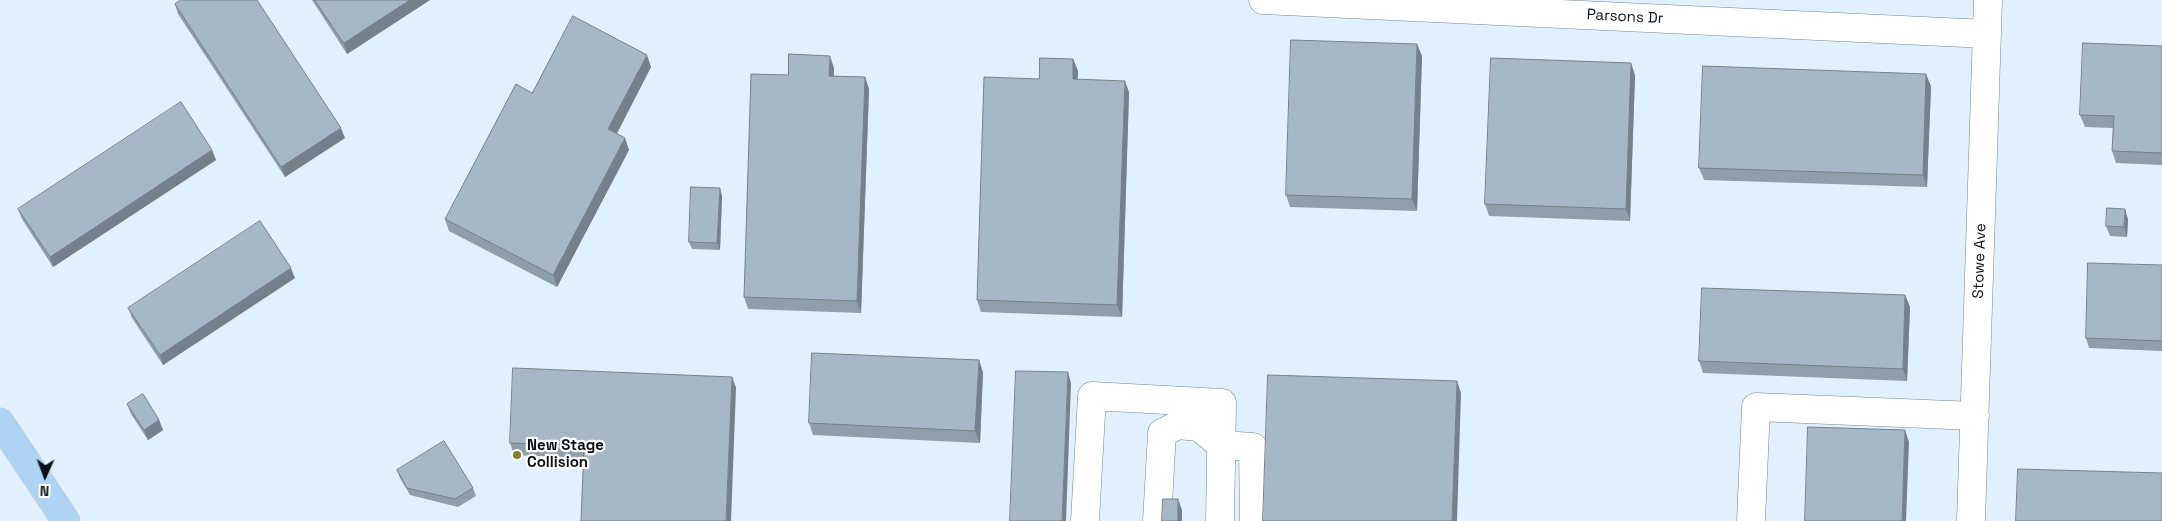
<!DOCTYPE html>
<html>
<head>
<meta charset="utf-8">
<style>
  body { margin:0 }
  #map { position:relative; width:2162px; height:521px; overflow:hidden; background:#e1f0fd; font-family:"Space Grotesk",sans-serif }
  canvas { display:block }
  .north { position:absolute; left:20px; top:451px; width:50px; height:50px; -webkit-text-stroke:4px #fff; paint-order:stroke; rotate:182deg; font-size:14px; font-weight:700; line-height:20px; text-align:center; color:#0a1015 }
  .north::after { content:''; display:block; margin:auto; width:18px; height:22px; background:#0a1015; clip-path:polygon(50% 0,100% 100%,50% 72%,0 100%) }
</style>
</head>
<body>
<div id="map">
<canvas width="2162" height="521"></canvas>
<div class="north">N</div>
</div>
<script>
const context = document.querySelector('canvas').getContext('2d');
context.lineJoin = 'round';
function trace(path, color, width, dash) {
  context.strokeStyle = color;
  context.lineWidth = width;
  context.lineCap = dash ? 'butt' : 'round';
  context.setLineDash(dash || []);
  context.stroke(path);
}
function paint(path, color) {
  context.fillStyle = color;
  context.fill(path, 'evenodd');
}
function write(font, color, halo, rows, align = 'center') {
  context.font = font + ' "Space Grotesk",sans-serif';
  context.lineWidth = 4.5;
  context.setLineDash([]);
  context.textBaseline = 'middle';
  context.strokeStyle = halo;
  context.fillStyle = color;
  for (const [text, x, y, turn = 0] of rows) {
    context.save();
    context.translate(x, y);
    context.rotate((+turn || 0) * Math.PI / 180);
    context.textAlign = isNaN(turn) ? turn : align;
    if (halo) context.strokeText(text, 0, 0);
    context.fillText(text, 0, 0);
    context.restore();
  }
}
const minor = new Path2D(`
  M1263,0L1987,34
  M1085,521L1092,396L1222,403L1220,521
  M1157,521L1162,433L1178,425L1199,427L1221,445L1253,447L1254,521
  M1751,521L1756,407L1975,416
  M1971,521L1988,0`);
const major = new Path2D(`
  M0,422L66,521`);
const wall = new Path2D(`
  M312,0H430L347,54Z
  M175,4L345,138L285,177L178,14Z
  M2162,46V165L2116,163L2112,151L2113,128L2085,127L2080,115Z
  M1422,56L1417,211L1290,207L1286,195Z
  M1073,59L1078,71L1077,79L1129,92L1122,317L981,312L977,300Z
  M651,67L617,133L629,150L557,287L449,231L445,219L532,93Z
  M834,68V76L865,77L869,89L861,313L748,309L744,297L788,75Z
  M1635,75L1630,221L1489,216L1485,204Z
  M1931,86L1927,187L1704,180L1699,168Z
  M212,150L216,160L53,267L22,219L18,209Z
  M722,196L720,250L692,249L689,242Z
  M2128,219L2127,237L2110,236L2106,226Z
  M2162,265V351L2089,348L2086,338Z
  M295,278L163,365L132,318L128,308Z
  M1905,295L1910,307L1907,381L1703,373L1699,361Z
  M983,372L980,443L813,435L809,423Z
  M732,377L736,388L583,458L514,455L510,443Z
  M127,404L159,420L163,430L148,440L131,414Z
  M397,470L473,488L476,496L458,507L410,495L400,478Z`);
const shadedWall = new Path2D(`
  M410,0H430L347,54L344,43Z
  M1417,44L1422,56L1417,211L1412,199Z
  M647,55L651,67L613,141L608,129Z
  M830,56L834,68L833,88L829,76Z
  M1073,59L1078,71L1077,91L1073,79Z
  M1631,63L1635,75L1630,221L1626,209Z
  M1926,74L1931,86L1927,187L1923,175Z
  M865,77L869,89L861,313L857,301Z
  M1125,81L1129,92L1122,317L1117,305Z
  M341,128L345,138L285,177L281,167Z
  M625,138L629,150L557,287L553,275Z
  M212,150L216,160L53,267L50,257Z
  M720,188L722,196L720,250L717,243Z
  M2125,209L2128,219L2127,237L2124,227Z
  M291,268L295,278L163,365L160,355Z
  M1905,295L1910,307L1907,381L1903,369Z
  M979,360L983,372L980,443L975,431Z
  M1068,372L1071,383L1066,521H1062Z
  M732,377L736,388L731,521H726Z
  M1457,381L1461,393L1457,521H1452Z
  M159,420L163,430L148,440L144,430Z
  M1905,430L1909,442L1906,521H1902Z
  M1178,499L1182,510V521H1178Z`);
const building = new Path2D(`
  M181,0H257L341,128L281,167L175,4Z
  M315,0H410L344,43Z
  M573,16L647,55L608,129L625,138L553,275L445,219L516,84L532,93Z
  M1291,40L1417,44L1412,199L1286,195Z
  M2083,43L2162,46V153L2112,151L2114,116L2080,115Z
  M789,54L830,56L829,76L865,77L857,301L744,297L751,74L788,75Z
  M1040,58L1073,59V79L1125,81L1117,305L977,300L984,77L1039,79Z
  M1491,58L1631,63L1626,209L1485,204Z
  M1703,66L1926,74L1923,175L1699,168Z
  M181,102L212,150L50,257L18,209Z
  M691,187L720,188L717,243L689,242Z
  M2107,208L2125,209L2124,227L2106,226Z
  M260,221L291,268L160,355L128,308Z
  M2088,263L2162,265V341L2086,338Z
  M1702,288L1905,295L1903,369L1699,361Z
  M812,353L979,360L975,431L809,423Z
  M513,368L732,377L726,521H581L584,446L510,443Z
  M1016,371L1068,372L1062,521H1010Z
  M1268,375L1457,381L1452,521H1263Z
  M143,394L159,420L144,430L127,404Z
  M1808,427L1905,430L1902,521H1805Z
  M444,441L473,488L455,499L407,488L397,470Z
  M2018,469L2162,473V521H2016Z
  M1163,499H1178V521H1162Z`);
const markers = [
  [517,455,5,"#86812a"]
];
const streetNames = [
  ["Parsons Dr",1625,17,3],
  ["Stowe Ave",1980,261,-88]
];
const poiNames = [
  ["New Stage",527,446],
  ["Collision",527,463]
];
trace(minor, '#758694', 29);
trace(major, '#cecfd0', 29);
trace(minor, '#fff', 28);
trace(major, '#add4f4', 28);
paint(wall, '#8f9eab');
paint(shadedWall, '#74818b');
paint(building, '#a6b8c7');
trace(building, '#74818b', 1);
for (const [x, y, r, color] of markers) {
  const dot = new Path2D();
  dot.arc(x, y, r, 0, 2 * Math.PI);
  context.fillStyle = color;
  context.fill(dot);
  trace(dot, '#fff', 2);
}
write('15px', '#0a1015', '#fff', streetNames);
write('bold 15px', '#0a1015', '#fff', poiNames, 'left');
</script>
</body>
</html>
